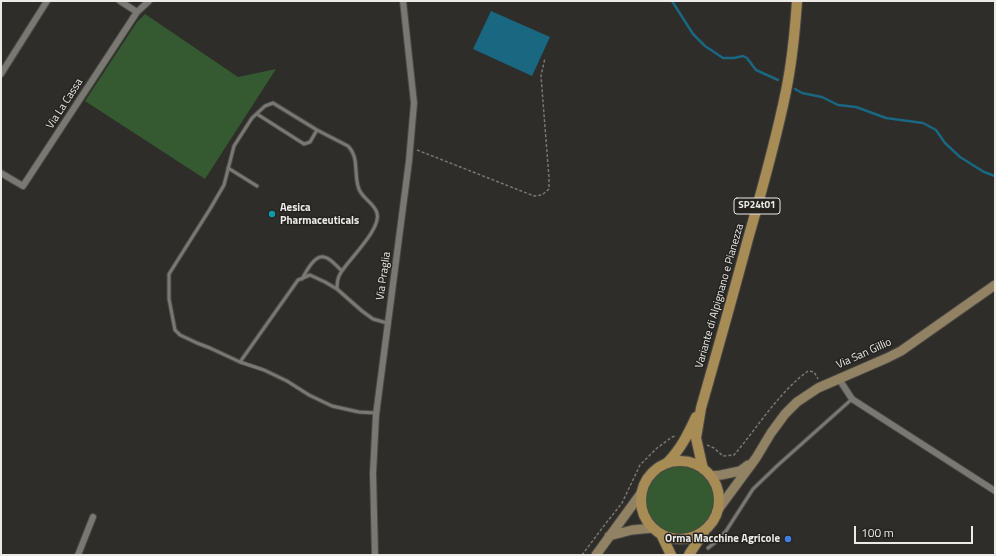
<!DOCTYPE html>
<html>
<head>
<meta charset="utf-8">
<style>
  body { margin:0 }
  #map { position:relative; width:996px; height:556px; overflow:hidden; background:#2f2d29; font-family:"Titillium Web",sans-serif }
  canvas { display:block }
  .frame { position:absolute; inset:0; border:2px solid #ecebe8; pointer-events:none }
  .scale { position:absolute; left:854px; top:526px; width:119px; height:18px; box-sizing:border-box; border:2px solid #ecebe8; border-top:0; padding-left:5px; font-size:12px; line-height:14px; white-space:nowrap; color:#ecebe8; -webkit-text-stroke:3px #252320; paint-order:stroke }
</style>
</head>
<body>
<div id="map">
<canvas width="996" height="556"></canvas>
<div class="frame"></div>
<div class="scale">100 m</div>
</div>
<script>
const context = document.querySelector('canvas').getContext('2d');
context.lineJoin = 'round';
function paint(path, color) {
  context.fillStyle = color;
  context.fill(path, 'evenodd');
}
function trace(path, color, width, dash) {
  context.strokeStyle = color;
  context.lineWidth = width;
  context.lineCap = dash ? 'butt' : 'round';
  context.setLineDash(dash || []);
  context.stroke(path);
}
function write(font, color, halo, rows, align = 'center') {
  context.font = font + ' "Titillium Web",sans-serif';
  context.lineWidth = 3;
  context.setLineDash([]);
  context.textBaseline = 'middle';
  context.strokeStyle = halo;
  context.fillStyle = color;
  for (const [text, x, y, turn = 0] of rows) {
    context.save();
    context.translate(x, y);
    context.rotate((+turn || 0) * Math.PI / 180);
    context.textAlign = isNaN(turn) ? turn : align;
    if (halo) context.strokeText(text, 0, 0);
    context.fillText(text, 0, 0);
    context.restore();
  }
}
const green = new Path2D(`
  M145,14L238,77L276,69L205,179L85,101L137,22Z
  M646 500a35 35 0 1 1 70 0a35 35 0 1 1-70 0Z`);
const water = new Path2D(`
  M491,11L550,37L532,76L473,49Z`);
const stream = new Path2D(`
  M672,1L693,34L705,46L723,58H734L743,56L747,58L756,70L778,80
  M795,89L802,93L822,97L838,105L856,107L886,118L923,123L936,130L945,143L960,157L984,172L995,176`);
const path = new Path2D(`
  M417,150L534,196L542,195L549,189V178L541,76L545,58
  M707,445L714,448L723,456L734,455C758,427 778,393 808,371L814,372L818,379
  M582,555L603,527L622,503L640,465L657,448L672,437L676,436`);
const lane = new Path2D(`
  M257,114L304,144L310,142L317,130
  M228,168L257,186
  M302,279C306,272 314,255 324,257C331,258 337,267 342,271
  M240,362L298,280L310,275L325,282L337,289
  M376,413L359,412L332,406L309,395L287,381L264,370L240,362L210,348L197,343L180,335L175,330L169,299V274L210,209L224,185L234,146L252,118L265,106L273,103L317,130L348,146C359,157 354,172 358,186C360,198 374,202 377,213C382,229 347,261 340,274C337,279 337,285 337,289L362,311L373,319L387,323
  M708,548L717,541L726,531L753,489L778,465L852,399`);
const street = new Path2D(`
  M120,1L137,12
  M1,74L47,1
  M1,173L23,186L137,12L149,1
  M839,379L852,399L995,491
  M78,555L93,517
  M375,555L373,473L376,415L409,161L414,103L403,1`);
const secondary = new Path2D(`
  M711,476L721,475L740,471L748,465
  M717,511L756,458L771,433L785,414L797,402L818,388L887,358L901,351L995,285
  M609,536L632,530L653,528
  M596,555L642,492`);
const primary = new Path2D(`
  M641 500a39 39 0 1 1 78 0a39 39 0 1 1-78 0Z
  M667,463C681,449 688,434 696,417
  M703,469L696,438L701,408C717,352 733,295 748,239C762,190 776,141 786,91C792,62 795,31 797,1
  M661,534L671,555
  M689,555L690,553L704,532`);
const markers = [
  [272,214,4,"#0f9aa8"],
  [788,539,4,"#3f7fe0"]
];
const shields = [
  [757,206,46]
];
const shieldNames = [
  ["SP24t01",757,206]
];
const streetNames = [
  ["Via La Cassa",65,104,-57],
  ["Via Praglia",384,276,-82],
  ["Variante di Alpignano e Pianezza",720,296,-74],
  ["Via San Gillio",864,354,-24]
];
const poiNames = [
  ["Aesica",280,208],
  ["Pharmaceuticals",280,221],
  ["Orma Macchine Agricole",780,539,"right"]
];
paint(green, '#355a31');
paint(water, '#196780');
trace(stream, '#196780', 2.5);
trace(lane, '#4a4945', 5);
trace(street, '#4a4945', 8);
trace(secondary, '#4a4945', 11);
trace(primary, '#4a4945', 12);
trace(path, '#797773', 1.5, [3, 2]);
trace(lane, '#7a7873', 3);
trace(street, '#7a7873', 6);
trace(secondary, '#918264', 9);
trace(primary, '#a88c56', 10);
for (const [x, y, r, color] of markers) {
  const dot = new Path2D();
  dot.arc(x, y, r, 0, 2 * Math.PI);
  context.fillStyle = color;
  context.fill(dot);
  trace(dot, '#252320', 1.5);
}
for (const [x, y, w] of shields) {
  const box = new Path2D();
  box.roundRect(x - w / 2, y - 8, w, 16, 3);
  context.fillStyle = '#252320';
  context.fill(box);
  trace(box, '#ecebe8', 1);
}
write('bold 10px', '#ecebe8', null, shieldNames);
write('11px', '#ecebe8', '#252320', streetNames);
write('bold 11px', '#ecebe8', '#252320', poiNames, 'left');
</script>
</body>
</html>
